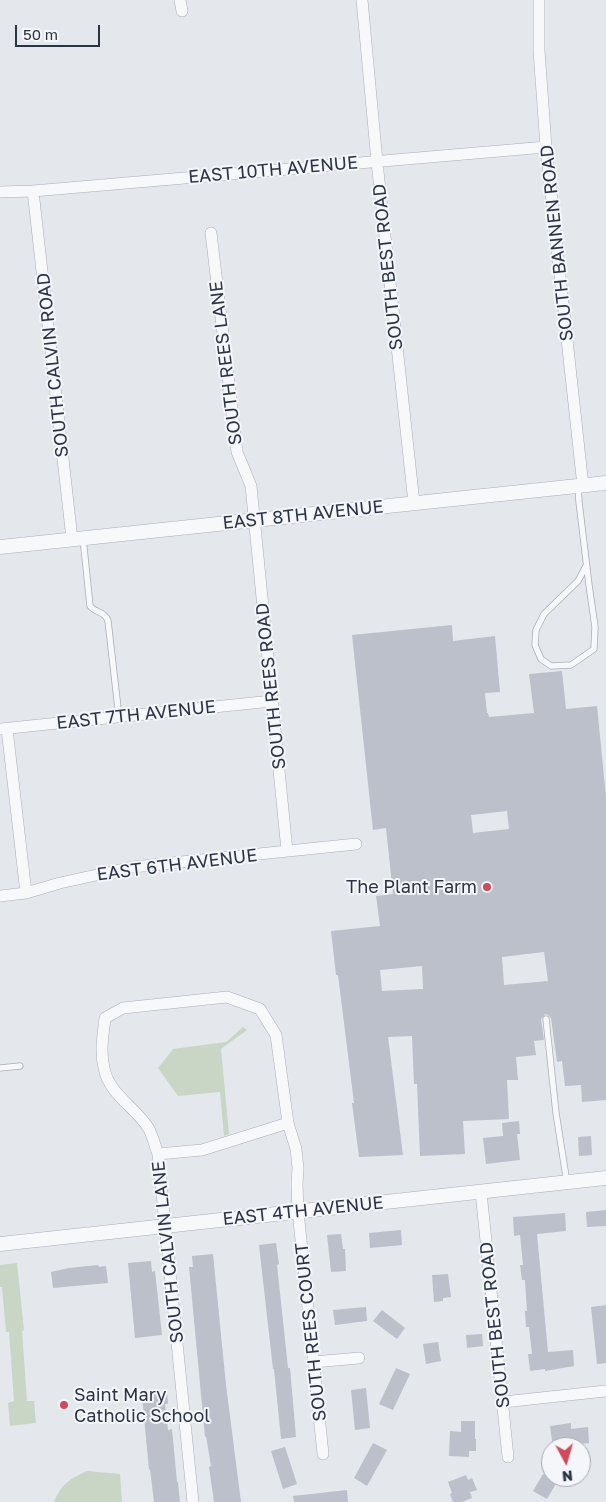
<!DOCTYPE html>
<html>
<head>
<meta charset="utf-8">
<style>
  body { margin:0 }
  #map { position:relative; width:606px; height:1502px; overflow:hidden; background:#e4e7ec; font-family:"Golos Text",sans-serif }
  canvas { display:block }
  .north { position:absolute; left:541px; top:1437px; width:50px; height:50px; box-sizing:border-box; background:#f4f6f9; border:1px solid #a4a8b1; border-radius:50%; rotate:174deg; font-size:14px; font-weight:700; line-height:20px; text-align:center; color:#2b3445 }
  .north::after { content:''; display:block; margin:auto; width:18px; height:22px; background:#d1495b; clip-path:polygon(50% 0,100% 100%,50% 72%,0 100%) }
  .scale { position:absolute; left:15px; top:25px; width:85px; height:22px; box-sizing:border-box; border:2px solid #2b3445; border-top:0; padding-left:6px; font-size:15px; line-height:18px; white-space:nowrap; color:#2b3445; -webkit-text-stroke:4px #f4f6f9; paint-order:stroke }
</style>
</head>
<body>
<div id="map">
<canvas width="606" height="1502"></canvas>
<div class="north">N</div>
<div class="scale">50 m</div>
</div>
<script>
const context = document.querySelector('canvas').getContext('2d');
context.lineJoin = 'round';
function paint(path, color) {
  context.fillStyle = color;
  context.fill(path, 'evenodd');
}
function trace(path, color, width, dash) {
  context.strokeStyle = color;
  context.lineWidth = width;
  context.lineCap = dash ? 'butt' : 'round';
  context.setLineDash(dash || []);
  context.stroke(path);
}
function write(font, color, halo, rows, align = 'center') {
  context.font = font + ' "Golos Text",sans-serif';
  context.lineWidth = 4;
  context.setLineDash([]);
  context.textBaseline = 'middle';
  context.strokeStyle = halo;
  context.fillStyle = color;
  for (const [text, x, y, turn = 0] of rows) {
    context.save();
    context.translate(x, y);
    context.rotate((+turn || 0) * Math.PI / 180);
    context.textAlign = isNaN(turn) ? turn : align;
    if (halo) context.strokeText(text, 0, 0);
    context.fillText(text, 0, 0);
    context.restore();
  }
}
const green = new Path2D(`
  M243,1027L247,1030L221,1049L229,1134L224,1136L220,1092L178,1096L158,1068L173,1049L226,1042Z
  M17,1263L24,1330L22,1331L27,1401H34L36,1423L10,1426L8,1403L14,1401L9,1332H6L2,1287H0V1265Z
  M87,1471L120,1474L122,1502H54C61,1484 70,1479 87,1471Z`);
const building = new Path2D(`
  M452,625L453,641L495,636L500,692L485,693L487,713H488L489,717L534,713L529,674L562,671L566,709L597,706L606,797V1100L582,1102L581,1085L565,1086L562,1061L557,1062L551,1018L548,1015L545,1014L541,1019L544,1040L534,1041L536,1055L516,1057L518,1080H507L509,1119L463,1121L465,1154L420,1156L417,1084H414L412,1036L388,1037L403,1155L359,1157L352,1103H354L338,975H336L331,931L380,926L376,896L393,894L386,828L373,830L352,635ZM507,811L509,829L473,833L471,815ZM544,952L548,981L504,985L502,957ZM422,966L423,989L382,991L380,970Z
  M519,1121L520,1134H517L520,1160L486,1164L483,1138L503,1136L502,1123Z
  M591,1136L592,1155L579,1156L578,1137Z
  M606,1210V1226L587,1227L586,1212Z
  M565,1213L566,1231L537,1234L548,1352L573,1350L574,1366L545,1371V1369L530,1371L528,1354H532L529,1327H526L525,1311H527L526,1297L525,1280H522L520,1265H523L520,1235L514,1236L513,1217Z
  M401,1230L402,1245L370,1248L369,1233Z
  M341,1234L343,1249H345L346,1271L331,1272L327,1235Z
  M276,1243L279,1264L277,1265L288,1368H290L296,1437L281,1439L274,1369H273L259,1245Z
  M213,1254L226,1385L241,1502H214L209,1467L211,1466L206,1436L205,1437L189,1267H193L192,1256Z
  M151,1261L152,1272L155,1271L162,1335L135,1338L128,1263Z
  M98,1265L99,1267L106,1266L108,1283L53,1288L51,1272L69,1268Z
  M448,1274L451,1297L443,1298V1301L434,1302L432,1275Z
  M606,1305V1363L597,1364L591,1307Z
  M366,1307L367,1321L335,1325L333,1310Z
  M382,1310L405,1328L397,1339L373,1321Z
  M482,1334L483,1346L467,1348L466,1335Z
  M438,1342L441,1361L426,1364L423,1344Z
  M396,1368L410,1374L393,1410L379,1404Z
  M366,1388L370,1428L355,1430L351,1390Z
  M167,1392L168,1404H165L168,1430L172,1429L177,1482H178L180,1502H154L150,1469L149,1470L142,1395Z
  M461,1421H475V1439H476V1451H469V1457L449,1456L450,1431L461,1432Z
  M571,1423V1429L588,1427L589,1443L568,1445L572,1439L552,1441L550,1426Z
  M373,1443L387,1450L367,1486L354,1478Z
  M285,1447L297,1484L283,1489L271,1451Z
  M543,1474L549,1477H560L547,1499L533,1491Z
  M466,1475L468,1480L472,1478L477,1490L470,1492L472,1498L462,1502H453L450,1494L452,1493L448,1482Z
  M347,1490L348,1502H294L293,1496Z`);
const service = new Path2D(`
  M578,486L579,502L589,585L595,627L594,649L571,665L551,666L541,659L535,645L536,630L544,614L578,581L586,566
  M83,538L90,606C95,613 105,611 108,621L119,717
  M546,1019L556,1113L567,1183
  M0,1068L20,1066`);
const minor = new Path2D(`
  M180,0L182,11
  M362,0L377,162L414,503
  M539,0V51L546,147L583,486
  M33,191L72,539
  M0,192L33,191L546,147
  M211,233L237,452L251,486L287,851
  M0,729L272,701
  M7,729L26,893
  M0,896L26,893L60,883L133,867L356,844
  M158,1154L202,1150L288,1123
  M481,1192L508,1457
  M314,1362L359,1358
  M503,1402L606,1391
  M193,1502L158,1154C155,1146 153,1137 149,1129C136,1107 109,1095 104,1068C100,1051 103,1035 105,1018L123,1008L227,997L260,1009L276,1035L288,1123L296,1149L298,1168L297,1184L298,1211L323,1454`);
const tertiary = new Path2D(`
  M0,547L606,483
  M0,1244L606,1178`);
const markers = [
  [487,887,5,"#d1495b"],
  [64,1405,5,"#d1495b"]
];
const streetNames = [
  ["EAST 10TH AVENUE",273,170,-5],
  ["SOUTH BANNEN ROAD",557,243,-96],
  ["SOUTH BEST ROAD",388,267,-96],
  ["SOUTH REES LANE",226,363,-97],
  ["SOUTH CALVIN ROAD",53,365,-96],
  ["EAST 8TH AVENUE",303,515,-6],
  ["SOUTH REES ROAD",271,686,-96],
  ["EAST 7TH AVENUE",136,715,-6],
  ["EAST 6TH AVENUE",177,865,-7],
  ["EAST 4TH AVENUE",303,1211,-6],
  ["SOUTH CALVIN LANE",168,1252,-96],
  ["SOUTH BEST ROAD",495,1325,-96],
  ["SOUTH REES COURT",311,1332,-96]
];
const poiNames = [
  ["The Plant Farm",477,887],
  ["Saint Mary",74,1395,"left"],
  ["Catholic School",74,1416,"left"]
];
paint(green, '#c9d6c5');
paint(building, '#bbc0ca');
trace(service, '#a9aeb7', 7);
trace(minor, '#a9aeb7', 12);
trace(tertiary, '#a9aeb7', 15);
trace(service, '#f7f8fa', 5.5);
trace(minor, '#f7f8fa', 11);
trace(tertiary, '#f7f8fa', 14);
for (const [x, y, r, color] of markers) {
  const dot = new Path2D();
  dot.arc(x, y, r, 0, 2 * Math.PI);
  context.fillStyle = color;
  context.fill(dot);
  trace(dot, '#f4f6f9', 2);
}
write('18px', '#2b3445', '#f4f6f9', streetNames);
write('18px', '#2b3445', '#f4f6f9', poiNames, 'right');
</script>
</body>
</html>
